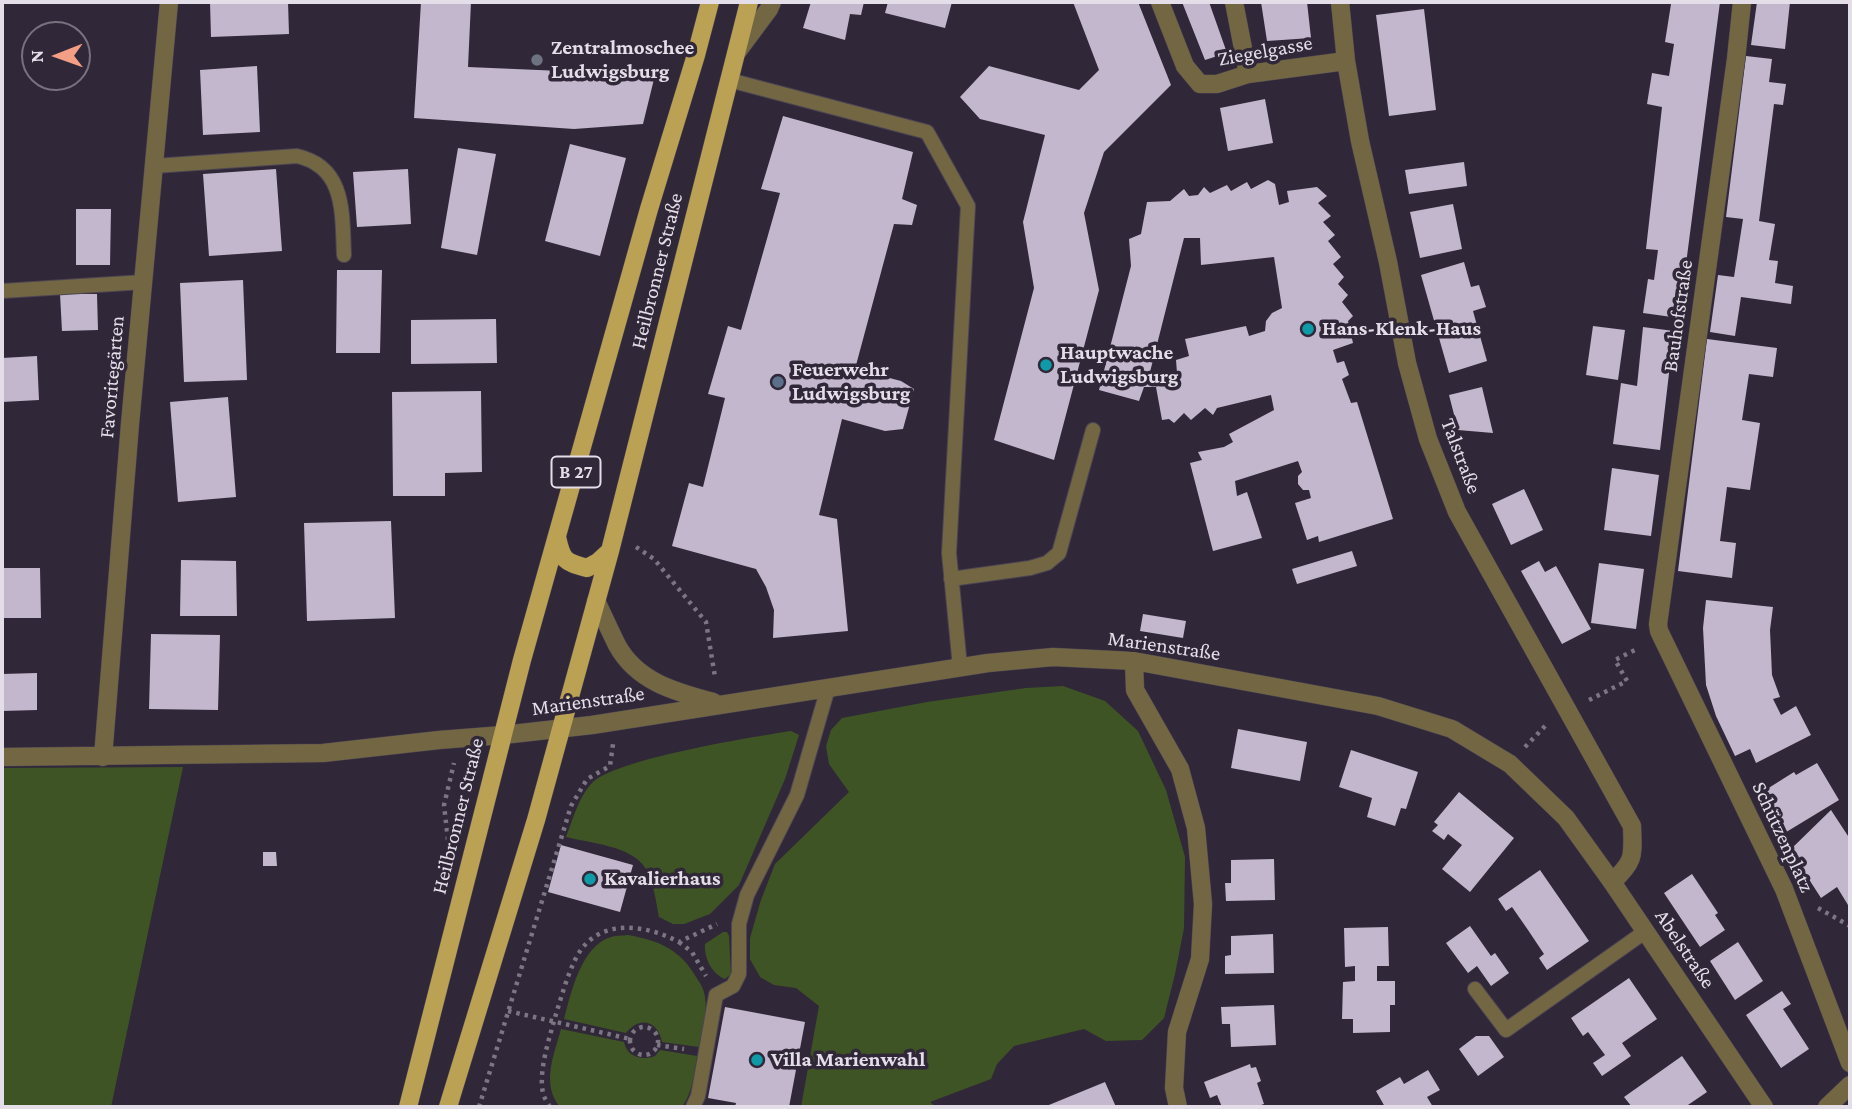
<!DOCTYPE html>
<html>
<head>
<meta charset="utf-8">
<style>
  body { margin:0 }
  #map { position:relative; width:1852px; height:1109px; overflow:hidden; background:#302838; font-family:"Crimson Pro",serif }
  canvas { display:block }
  .frame { position:absolute; inset:0; border:4px solid #e4dee9; pointer-events:none }
  .north { position:absolute; left:21px; top:21px; width:70px; height:70px; box-sizing:border-box; background:#302838; border:2px solid #78717f; border-radius:50%; rotate:269deg; font-size:19px; font-weight:700; line-height:28px; text-align:center; color:#e4dee9 }
  .north::after { content:''; display:block; margin:auto; width:24px; height:32px; background:#f39f86; clip-path:polygon(50% 0,100% 100%,50% 72%,0 100%) }
</style>
</head>
<body>
<div id="map">
<canvas width="1852" height="1109"></canvas>
<div class="frame"></div>
<div class="north">N</div>
</div>
<script>
const context = document.querySelector('canvas').getContext('2d');
context.lineJoin = 'round';
function paint(path, color) {
  context.fillStyle = color;
  context.fill(path, 'evenodd');
}
function trace(path, color, width, dash) {
  context.strokeStyle = color;
  context.lineWidth = width;
  context.lineCap = dash ? 'butt' : 'round';
  context.setLineDash(dash || []);
  context.stroke(path);
}
function write(font, color, halo, rows, align = 'center') {
  context.font = font + ' "Crimson Pro",serif';
  context.lineWidth = 7;
  context.setLineDash([]);
  context.textBaseline = 'middle';
  context.strokeStyle = halo;
  context.fillStyle = color;
  for (const [text, x, y, turn = 0] of rows) {
    context.save();
    context.translate(x, y);
    context.rotate((+turn || 0) * Math.PI / 180);
    context.textAlign = isNaN(turn) ? turn : align;
    if (halo) context.strokeText(text, 0, 0);
    context.fillText(text, 0, 0);
    context.restore();
  }
}
const green = new Path2D(`
  M1063,686L1105,701L1138,731L1166,790L1185,857L1184,928L1175,974L1164,1018L1142,1040L1106,1041L1084,1029L1014,1046L997,1064L991,1079L930,1102L936,1107H801L819,1006L796,988L774,985L760,977L750,959V938L761,900L775,864L849,792L829,764L826,746L831,730L842,718L927,702L1026,688Z
  M791,731L799,735L785,779L739,885L710,914L684,924H673L659,917C656,902 654,883 646,869C633,846 590,843 566,837C573,819 578,799 591,784C613,759 753,737 791,731Z
  M183,767L111,1107H2V768Z
  M723,932H727L729,936L731,974L725,979C712,974 704,958 705,944Z
  M628,935C658,940 681,950 696,977C700,983 704,989 705,997C708,1013 702,1031 699,1047L662,1042C658,1020 639,1016 626,1033L564,1019C571,993 581,946 611,937C616,935 623,936 628,935Z
  M561,1029L624,1042C627,1057 642,1061 655,1056L660,1050L697,1056C694,1073 693,1092 682,1107H560C541,1084 554,1055 561,1029Z`);
const building = new Path2D(`
  M210,2H288L289,34L211,37Z
  M421,2H471L468,67L655,75L643,124L574,129L414,118Z
  M811,2H864L861,15L850,14L845,40L803,28Z
  M888,2H952L945,28L885,13Z
  M1073,2H1138L1171,85L1104,152L1084,213L1099,290L1054,460L994,440L1034,288L1023,222L1045,135L980,119L960,97L989,66L1079,90L1099,70Z
  M1182,2H1209L1227,53L1205,60Z
  M1261,2H1307L1311,38L1267,41Z
  M1664,2H1720L1679,318L1643,313L1648,279L1654,280L1658,250L1646,249L1662,107L1647,104L1652,73L1669,76L1674,44L1665,42L1671,4L1664,3Z
  M1757,2H1790L1785,49L1751,45Z
  M1424,9L1436,110L1389,116L1376,15Z
  M1746,56L1772,59L1769,82L1786,84L1783,105L1774,104L1759,221L1775,224L1769,260L1778,261L1775,283L1793,286L1791,304L1741,297L1735,336L1710,332L1718,275L1734,277L1743,219L1726,217Z
  M257,66L260,132L203,135L200,70Z
  M1265,99L1273,143L1228,151L1220,108Z
  M783,116L913,152L902,199L917,205L912,225L894,224L855,369L901,381L914,389L903,429L885,431L842,419L819,515L837,519L848,631L773,638L774,610L766,587L756,569L672,546L689,483L703,487L725,398L708,394L728,326L741,330L780,193L761,189Z
  M570,144L626,158L600,256L545,241Z
  M458,148L496,154L477,255L441,248Z
  M1464,162L1467,186L1409,194L1405,170Z
  M276,169L282,251L209,256L203,174Z
  M408,169L411,224L357,227L353,172Z
  M1268,180L1275,184L1279,205L1289,202L1287,191L1317,187L1327,196L1318,203L1331,216L1323,222L1335,235L1328,241L1341,257L1333,264L1344,277L1338,284L1348,295L1342,302L1353,316L1348,321L1353,343L1333,350L1337,363L1344,361L1349,375L1342,379L1351,403L1357,402L1393,519L1319,542L1318,536L1307,540L1295,503L1311,498L1309,490H1303L1298,484V476L1302,472L1298,461L1235,481L1237,496L1247,492L1262,538L1213,551L1190,463L1202,460L1198,452L1224,447L1233,442L1229,434L1274,410L1271,395L1217,408L1213,415L1205,408L1191,420L1184,413L1174,423L1169,419L1162,420L1156,387H1144L1139,401L1099,390L1131,266L1129,239L1141,234L1147,202L1170,201L1184,189L1189,196L1198,195L1204,187L1210,193L1227,185L1231,191L1247,182L1251,189ZM1184,238H1200L1201,265L1274,257L1282,308L1272,313L1266,321L1265,331L1249,336L1246,326L1185,339L1189,356L1176,360L1177,373L1162,378L1150,372Z
  M1453,204L1462,249L1420,258L1410,212Z
  M76,209H111L110,265H76Z
  M1464,262L1471,287L1479,285L1486,307L1473,311L1487,361L1449,373L1421,275Z
  M337,270H382L380,353H336Z
  M243,280L247,380L184,382L180,283Z
  M60,294H97L98,330L62,331Z
  M496,319L497,363L411,364V320Z
  M1593,326L1625,330L1618,380L1586,375Z
  M1643,327L1674,331L1660,450L1613,444L1621,383L1637,386Z
  M1707,339L1777,348L1773,377L1749,374L1742,420L1760,423L1750,490L1727,487L1720,541L1736,543L1732,578L1678,571Z
  M37,356L39,400L2,402V358Z
  M1482,387L1493,433L1458,430L1449,395Z
  M481,391L482,472L445,473V496H393L392,392Z
  M228,397L236,497L178,502L170,402Z
  M1612,468L1659,475L1651,536L1604,530Z
  M1524,489L1543,530L1511,545L1492,504Z
  M391,521L395,618L307,621L304,523Z
  M1352,551L1357,566L1297,584L1292,569Z
  M181,560L236,561L237,616H180Z
  M1539,561L1545,572L1556,566L1591,629L1562,644L1521,571Z
  M1599,563L1644,569L1636,629L1591,623Z
  M2,568H40L41,618H2Z
  M1706,600L1773,607L1770,630L1772,675L1780,697L1773,699L1781,715L1796,706L1811,735L1756,763L1750,749L1735,756L1716,716L1706,685L1703,628Z
  M1143,614L1186,621L1183,638L1140,631Z
  M151,634L220,635L218,710L149,709Z
  M37,673V710L2,711V674Z
  M1238,729L1307,742L1300,781L1231,768Z
  M1351,750L1418,772L1406,809L1401,808L1395,826L1367,817L1372,798L1339,787Z
  M1817,763L1839,800L1783,834L1759,794L1794,772L1796,775Z
  M1459,792L1514,838L1470,892L1442,869L1462,845L1448,834L1444,840L1432,831L1438,825L1434,822Z
  M1831,810L1850,839V904L1848,905L1837,887L1821,898L1790,850Z
  M561,845L633,865L620,912L548,892Z
  M263,852H276L277,866H263Z
  M1274,859L1275,900L1226,901L1225,883H1231V860Z
  M1540,870L1589,941L1547,970L1539,958L1544,954L1528,930L1512,907L1506,911L1498,899Z
  M1692,874L1718,913L1715,915L1725,930L1700,947L1664,893Z
  M1470,926L1491,956L1495,953L1509,973L1491,986L1477,966L1468,973L1446,943Z
  M1388,927L1389,966H1377V981H1395V1005H1390V1032L1353,1033V1019H1342L1343,982L1355,981V966L1345,967L1344,928Z
  M1273,934L1274,973L1225,974V956L1231,955V936Z
  M1738,942L1763,981L1735,1000L1710,961Z
  M1629,978L1657,1019L1622,1043L1631,1056L1602,1076L1593,1063L1605,1055L1588,1032L1583,1036L1571,1018Z
  M1782,991L1791,1004L1783,1009L1809,1049L1781,1068L1746,1015Z
  M1274,1005L1276,1045L1231,1047L1230,1024H1222L1221,1007Z
  M725,1007L805,1022L789,1107H735L736,1103L708,1098Z
  M1476,1036H1489L1504,1057L1478,1076L1459,1049Z
  M1682,1056L1707,1092L1685,1107H1632L1624,1097Z
  M1250,1064L1251,1068L1256,1067L1261,1081L1257,1083L1264,1104L1255,1107H1222L1217,1095L1210,1098L1204,1082Z
  M1428,1070L1440,1090L1427,1097L1433,1107H1385L1376,1091L1400,1077L1404,1084Z
  M1105,1082L1116,1107H1044Z`);
const path = new Path2D(`
  M636,547L654,559L706,622L715,677
  M1589,700L1627,681L1615,660L1639,648
  M1525,747L1548,723
  M448,840L444,805L454,763
  M1818,908L1850,926
  M679,942L692,952L706,976
  M508,1011L630,1039
  M630 1041a14 14 0 1 1 28 0a14 14 0 1 1-28 0Z
  M657,1045L684,1049
  M479,1107L571,806L587,779L610,766L613,744
  M550,1107C548,1103 544,1098 543,1093C538,1071 550,1036 556,1014C562,995 567,976 576,958C597,917 645,924 679,942L717,924`);
const service = new Path2D(`
  M729,80L927,132L968,206L949,553L960,667
  M154,166L297,156C346,167 342,214 344,255
  M2,291L144,282
  M951,579L1030,568L1047,563L1059,553L1093,430
  M1475,989L1506,1030L1646,931
  M693,1107L698,1096L716,995L733,986L739,974V924L747,895L797,795L828,688`);
const minor = new Path2D(`
  M1160,2L1185,66L1200,84H1217L1248,74L1346,61
  M1234,2L1248,74
  M1340,2L1346,61L1360,141L1388,262L1407,363L1428,439L1457,512L1632,826C1633,856 1635,861 1612,882
  M1742,2L1736,59L1658,624L1659,631L1784,889L1850,1063
  M737,52L769,9L772,2
  M1134,661L1135,690L1180,769L1196,828L1203,904L1200,959L1177,1032L1174,1088L1178,1107
  M2,757L323,753L439,740L503,735
  M103,757L130,424L169,2
  M1827,1107L1850,1085`);
const tertiary = new Path2D(`
  M596,601C603,615 610,631 617,645C637,682 676,692 713,702
  M503,735L592,725L988,663L1053,657L1134,661L1378,706L1452,729L1510,764L1566,818L1612,882L1764,1107`);
const primary = new Path2D(`
  M557,537C562,560 564,562 587,568L598,562L610,551
  M408,1107L522,660L649,209L696,55L710,2
  M448,1107L536,820L610,551L749,2`);
const markers = [
  [537,60,7,"#6b7280"],
  [1308,329,7,"#0f9aa8"],
  [1046,365,7,"#0f9aa8"],
  [778,382,7,"#5c6f8a"],
  [590,879,7,"#0f9aa8"],
  [757,1060,7,"#0f9aa8"]
];
const shields = [
  [576,472,49]
];
const shieldNames = [
  ["B 27",576,472]
];
const poiNames = [
  ["Zentralmoschee",551,48],
  ["Ludwigsburg",551,72],
  ["Hans-Klenk-Haus",1322,329],
  ["Hauptwache",1060,353],
  ["Ludwigsburg",1060,377],
  ["Feuerwehr",792,370],
  ["Ludwigsburg",792,394],
  ["Kavalierhaus",604,879],
  ["Villa Marienwahl",771,1060]
];
const streetNames = [
  ["Ziegelgasse",1265,51,-10],
  ["Heilbronner Straße",657,271,-76],
  ["Bauhofstraße",1678,316,-82],
  ["Favoritegärten",112,377,-85],
  ["Talstraße",1461,456,69],
  ["Marienstraße",1164,646,8],
  ["Marienstraße",588,701,-8],
  ["Heilbronner Straße",458,816,-76],
  ["Schützenplatz",1783,837,65],
  ["Abelstraße",1685,949,56]
];
paint(green, '#3f5425');
paint(building, '#c2b7cd');
trace(service, '#4d4554', 16);
trace(minor, '#4d4554', 19);
trace(tertiary, '#4d4554', 19);
trace(primary, '#4d4554', 19);
trace(path, '#7c7583', 4.5, [3.5, 5]);
trace(service, '#736743', 14);
trace(minor, '#736743', 18);
trace(tertiary, '#736743', 18);
trace(primary, '#baa154', 18);
for (const [x, y, r, color] of markers) {
  const dot = new Path2D();
  dot.arc(x, y, r, 0, 2 * Math.PI);
  context.fillStyle = color;
  context.fill(dot);
  trace(dot, '#302838', 2.5);
}
for (const [x, y, w] of shields) {
  const box = new Path2D();
  box.roundRect(x - w / 2, y - 15.5, w, 31, 5);
  context.fillStyle = '#302838';
  context.fill(box);
  trace(box, '#e4dee9', 2);
}
write('bold 19px', '#e4dee9', null, shieldNames);
write('bold 21px', '#e4dee9', '#302838', poiNames, 'left');
write('21px', '#e4dee9', '#302838', streetNames);
</script>
</body>
</html>
